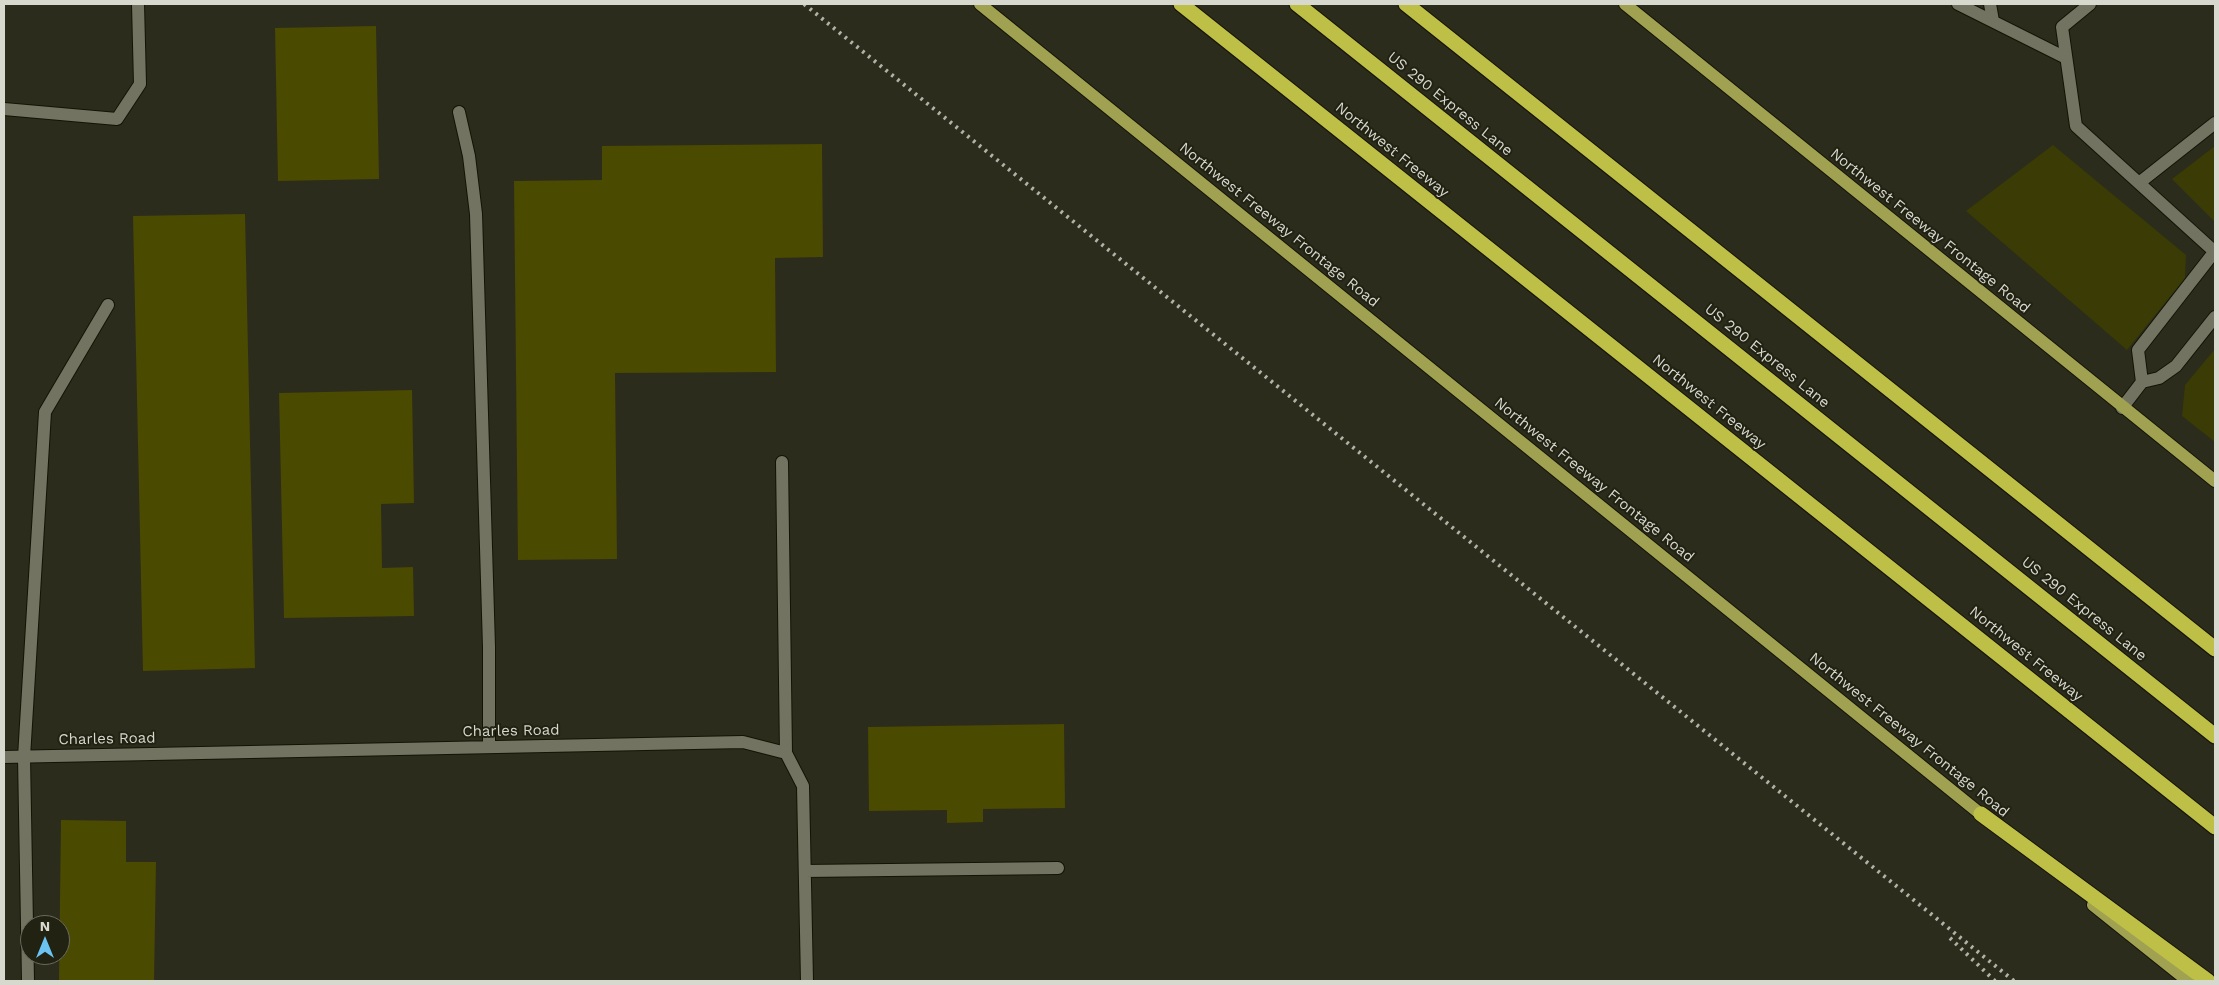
<!DOCTYPE html>
<html>
<head>
<meta charset="utf-8">
<style>
  body { margin:0 }
  #map { position:relative; width:2219px; height:985px; overflow:hidden; background:#2b2c1c; font-family:"Work Sans",sans-serif }
  canvas { display:block }
  .frame { position:absolute; inset:0; border:5px solid #d7d8ce; pointer-events:none }
  .north { position:absolute; left:20px; top:915px; width:50px; height:50px; box-sizing:border-box; background:#222213; border:1px solid #6a6b5e; border-radius:50%; rotate:0deg; font-size:14px; font-weight:700; line-height:20px; text-align:center; color:#d7d8ce }
  .north::after { content:''; display:block; margin:auto; width:18px; height:22px; background:#6bc3f2; clip-path:polygon(50% 0,100% 100%,50% 72%,0 100%) }
</style>
</head>
<body>
<div id="map">
<canvas width="2219" height="985"></canvas>
<div class="frame"></div>
<div class="north">N</div>
</div>
<script>
const context = document.querySelector('canvas').getContext('2d');
context.lineJoin = 'round';
function paint(path, color) {
  context.fillStyle = color;
  context.fill(path, 'evenodd');
}
function trace(path, color, width, dash) {
  context.strokeStyle = color;
  context.lineWidth = width;
  context.lineCap = dash ? 'butt' : 'round';
  context.setLineDash(dash || []);
  context.stroke(path);
}
function write(font, color, halo, rows, align = 'center') {
  context.font = font + ' "Work Sans",sans-serif';
  context.lineWidth = 4;
  context.setLineDash([]);
  context.textBaseline = 'middle';
  context.strokeStyle = halo;
  context.fillStyle = color;
  for (const [text, x, y, turn = 0] of rows) {
    context.save();
    context.translate(x, y);
    context.rotate((+turn || 0) * Math.PI / 180);
    context.textAlign = isNaN(turn) ? turn : align;
    if (halo) context.strokeText(text, 0, 0);
    context.fillText(text, 0, 0);
    context.restore();
  }
}
const green = new Path2D(`
  M2053,145L2186,255L2185,278L2127,350L1966,211Z
  M2215,146V222L2172,179Z
  M2215,349V442L2182,416L2185,385Z`);
const building = new Path2D(`
  M376,26L379,179L278,181L275,28Z
  M822,144L823,257L775,258L776,372L615,373L617,559L518,560L514,181L602,180V146Z
  M245,214L255,668L143,671L133,216Z
  M412,390L414,503L381,504L382,568L413,567L414,616L284,618L279,393Z
  M1064,724L1065,808L983,809V822L947,823V810L869,811L868,727Z
  M61,820L126,821V862H156L154,981H59Z`);
const minor = new Path2D(`
  M1958,4L2066,58
  M1990,4L1993,21
  M2090,4L2062,27L2076,126L2215,252
  M4,109L117,119L140,84L138,4
  M459,112L469,156L476,214L489,647V747
  M2139,183L2215,123
  M2142,382L2138,350L2215,251
  M2122,408L2142,382L2159,378L2176,366L2215,317
  M782,462L786,753
  M4,757L743,742L786,753L803,786L807,981
  M805,871L1058,868
  M28,981L24,757L45,412L108,305`);
const major = new Path2D(`
  M980,4L1988,820
  M1625,4L2215,481
  M2093,905L2188,981`);
const highway = new Path2D(`
  M1181,4L2215,827
  M1297,4L2215,736
  M1406,4L2215,649
  M1981,814L2208,981`);
const rail = new Path2D(`
  M804,4L2014,981
  M1950,938L1995,981`);
const streetNames = [
  ["US 290 Express Lane",1450,104,39],
  ["Northwest Freeway",1392,150,39],
  ["Northwest Freeway Frontage Road",1279,225,39],
  ["Northwest Freeway Frontage Road",1930,231,39],
  ["US 290 Express Lane",1767,356,39],
  ["Northwest Freeway",1709,402,39],
  ["Northwest Freeway Frontage Road",1594,480,39],
  ["US 290 Express Lane",2084,609,39],
  ["Northwest Freeway",2026,654,39],
  ["Charles Road",511,731,-1],
  ["Northwest Freeway Frontage Road",1909,735,39],
  ["Charles Road",107,739,-1]
];
paint(green, '#3b3b05');
paint(building, '#4a4a00');
trace(minor, '#141406', 14);
trace(major, '#141406', 14);
trace(highway, '#141406', 17);
trace(minor, '#727361', 12);
trace(major, '#a0a151', 12);
trace(highway, '#bebf47', 15);
trace(rail, '#b2b3a8', 4, [2.5, 5]);
write('15px', '#d7d8ce', '#222213', streetNames);
</script>
</body>
</html>
